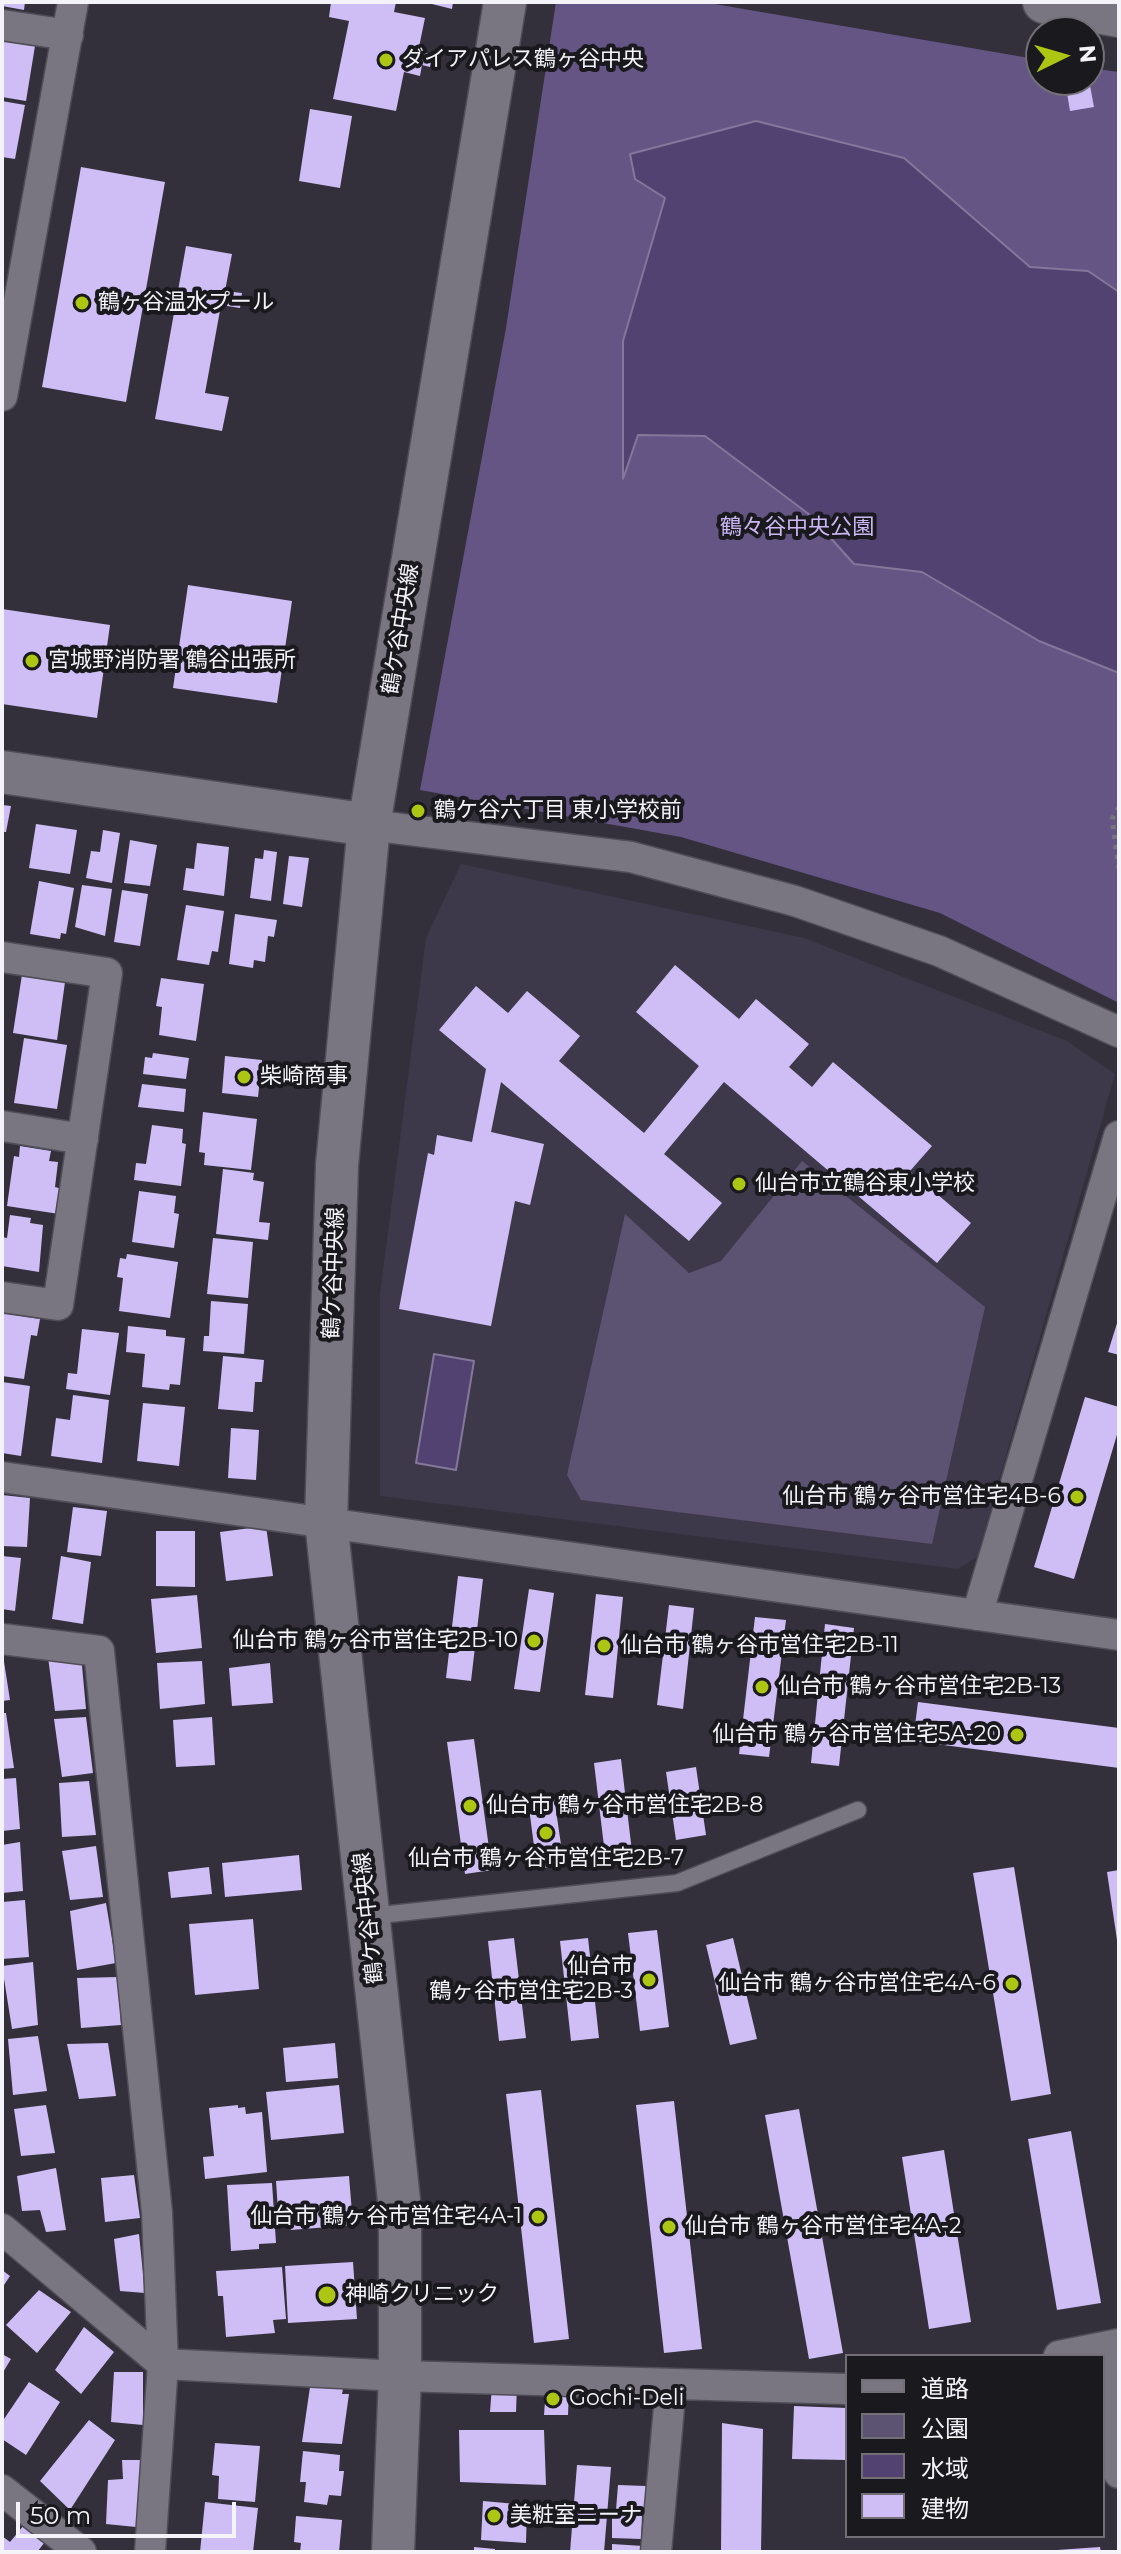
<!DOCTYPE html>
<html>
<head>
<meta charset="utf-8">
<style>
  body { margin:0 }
  #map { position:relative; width:1121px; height:2554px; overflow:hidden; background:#33303b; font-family:Montserrat,"Noto Sans JP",sans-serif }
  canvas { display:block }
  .frame { position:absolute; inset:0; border:4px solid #f5f3fa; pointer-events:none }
  .legend { position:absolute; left:845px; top:2354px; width:260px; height:184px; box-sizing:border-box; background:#1a191e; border:2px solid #727076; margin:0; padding:10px 14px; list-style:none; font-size:24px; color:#f5f3fa }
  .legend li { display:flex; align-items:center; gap:16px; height:40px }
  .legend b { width:40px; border:2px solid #727076 }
  .north { position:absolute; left:1025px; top:16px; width:80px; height:80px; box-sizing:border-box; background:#1a191e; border:2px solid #727076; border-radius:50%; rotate:85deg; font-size:22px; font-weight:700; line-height:32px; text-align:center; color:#f5f3fa }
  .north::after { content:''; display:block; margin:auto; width:28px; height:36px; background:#acc613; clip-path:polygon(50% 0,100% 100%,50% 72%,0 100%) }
  .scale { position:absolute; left:16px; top:2502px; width:220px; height:36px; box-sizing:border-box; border:4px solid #f5f3fa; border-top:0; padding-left:10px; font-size:24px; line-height:28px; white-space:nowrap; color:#f5f3fa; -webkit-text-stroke:6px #1a191e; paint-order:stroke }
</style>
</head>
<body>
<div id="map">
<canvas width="1121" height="2554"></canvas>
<div class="frame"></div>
<ul class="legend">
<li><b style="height:10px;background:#797682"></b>道路</li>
<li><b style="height:22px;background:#5c5271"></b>公園</li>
<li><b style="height:22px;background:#524271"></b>水域</li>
<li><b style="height:22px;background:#cfbef5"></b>建物</li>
</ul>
<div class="north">N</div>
<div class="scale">50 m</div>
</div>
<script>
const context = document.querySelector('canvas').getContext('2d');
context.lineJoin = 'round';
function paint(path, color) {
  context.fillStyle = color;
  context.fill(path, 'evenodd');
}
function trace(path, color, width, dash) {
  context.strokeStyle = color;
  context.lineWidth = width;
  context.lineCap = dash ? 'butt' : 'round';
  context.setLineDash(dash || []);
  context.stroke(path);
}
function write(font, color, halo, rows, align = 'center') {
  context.font = font + ' Montserrat,"Noto Sans JP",sans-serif';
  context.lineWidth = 8;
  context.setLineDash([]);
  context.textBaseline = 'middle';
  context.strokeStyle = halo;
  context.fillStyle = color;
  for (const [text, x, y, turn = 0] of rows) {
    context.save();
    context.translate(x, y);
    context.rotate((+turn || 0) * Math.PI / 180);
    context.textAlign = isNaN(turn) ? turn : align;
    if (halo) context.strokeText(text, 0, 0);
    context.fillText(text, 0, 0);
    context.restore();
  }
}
const built = new Path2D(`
  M461,864L804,938L1067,1041L1115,1074L977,1557L958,1569L380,1496V1294L426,938Z`);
const green = new Path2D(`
  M802,1161L985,1307L932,1544L581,1500L567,1475L625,1214L689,1273L721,1261Z`);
const forest = new Path2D(`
  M556,2H703L1041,60V80H1089V68L1119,72V1003L940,913L681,837L420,790L506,328Z`);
const water = new Path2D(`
  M756,121L904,158L1030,267L1088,271L1119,292V673L1039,641L922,572L854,564L810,515L705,436L638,435L623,479V341L665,198L635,179L630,154Z
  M434,1354L474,1361L456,1470L416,1463Z`);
const building = new Path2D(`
  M2,2H25L24,10L2,6Z
  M331,2H396L394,12L425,18L418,52L432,54L430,67L422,65L420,76L404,72L396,111L333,99L349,21L329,17Z
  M424,2H453L452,9Z
  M2,41L35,46L26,101L2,97Z
  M1089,80L1094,107L1070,111L1065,81Z
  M2,101L25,105L15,159L2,157Z
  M310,109L352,116L340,188L299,181Z
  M81,167L165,182L126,402L42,387Z
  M186,246L232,254L225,291L242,293L240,308L221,305L205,393L229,397L222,431L155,419Z
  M188,585L292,601L277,703L173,688Z
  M2,609L110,625L97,718L2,704Z
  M2,805L11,806L6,832H2Z
  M36,824L77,830L70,874L29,868Z
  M103,830L120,833L112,883L86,878L91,851L100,852Z
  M130,840L157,845L150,886L124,883Z
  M197,843L229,847L224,896L183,890L186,868L194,869Z
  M264,850L277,852L271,901L250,898L255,858L263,859Z
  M289,856L309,858L302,907L283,904Z
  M39,881L74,888L66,934L61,933L60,939L30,934Z
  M82,885L112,889L105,936L75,927Z
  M122,890L148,894L140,946L114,942Z
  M186,905L224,911L218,952L212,951L209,965L177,960Z
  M235,914L277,920L274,937L268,936L265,962L254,960L253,968L229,964Z
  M675,965L739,1019L756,999L809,1044L789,1067L812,1087L833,1062L932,1146L910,1171L971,1223L937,1263L724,1082L664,1154L722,1203L689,1241L501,1082L491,1132L544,1144L530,1205L515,1201L491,1326L399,1309L428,1153L434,1155L437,1135L472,1142L486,1069L439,1030L476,986L508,1013L527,991L580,1036L559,1061L644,1133L699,1066L636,1012Z
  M23,968L66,975L57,1040L13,1033Z
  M161,978L204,984L196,1041L159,1035L162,1007L156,1006Z
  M24,1038L67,1045L57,1109L14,1103Z
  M153,1053L189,1058L186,1079L143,1074L145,1057L152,1058Z
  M225,1056L262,1060L258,1097L222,1093Z
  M142,1084L186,1089L184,1112L138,1107Z
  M203,1112L257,1119L251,1170L204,1165L205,1153L199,1152Z
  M152,1125L183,1129L182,1143L186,1144L181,1186L134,1180L136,1163L146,1164Z
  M20,1146L51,1151L49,1161L58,1162L55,1187L62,1189L59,1214L7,1206L14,1156L19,1157Z
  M223,1169L254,1173L253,1180L264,1182L259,1222L270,1223L268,1240L216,1234Z
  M139,1191L176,1196L174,1213L179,1214L174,1248L132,1242Z
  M10,1215L31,1218L30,1223L43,1225L39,1272L2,1266V1237L7,1238Z
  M213,1238L253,1242L248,1298L207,1294Z
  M127,1254L178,1262L170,1318L119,1311L123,1278L117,1277L120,1258L126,1259Z
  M211,1301L248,1304L244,1354L203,1351L204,1336H209Z
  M2,1313L40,1319L37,1336L31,1335L24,1379L2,1376Z
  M1119,1317V1355L1108,1352Z
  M128,1326L166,1330V1336L185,1338L180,1385L170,1384L169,1390L142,1387L145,1354L126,1352Z
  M82,1329L119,1333L110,1395L66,1389L68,1373L77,1374Z
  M223,1356L264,1360L262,1382H255L253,1412L218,1409Z
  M2,1382L30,1386L21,1456L2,1453Z
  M73,1395L109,1400L102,1463L51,1456L56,1418L70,1420Z
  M1085,1397L1119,1407V1428L1074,1579L1034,1567Z
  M143,1403L185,1407L179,1466L137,1461Z
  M231,1428L259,1430L256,1480L228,1478Z
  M2,1495L30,1498L27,1547L2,1546Z
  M73,1507L107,1511L101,1556L67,1552Z
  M266,1526L273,1576L226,1581L220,1532Z
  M156,1531H195V1587L156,1586Z
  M2,1556L21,1558L15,1611L2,1609Z
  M61,1556L91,1562L83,1624L52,1619Z
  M458,1576L483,1579L471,1681L446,1678Z
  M529,1589L554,1593L540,1692L514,1689Z
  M596,1594L623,1597L613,1698L585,1695Z
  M197,1595L202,1648L156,1653L151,1599Z
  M669,1605L694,1608L683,1709L657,1705Z
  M755,1617L786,1620L769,1757L739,1754Z
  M825,1624L854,1628L839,1766L811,1763Z
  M2,1649L10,1700L2,1701Z
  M81,1655L86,1709L55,1711L48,1657Z
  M202,1661L205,1704L160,1709L157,1663Z
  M270,1663L273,1703L232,1706L229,1668Z
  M918,1702L1119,1728V1768L913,1741Z
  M2,1713H6L14,1768L2,1769Z
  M86,1717L93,1773L62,1777L54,1719Z
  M212,1717L215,1765L176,1767L173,1720Z
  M474,1739L492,1870L465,1874L447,1742Z
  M621,1759L633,1860L606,1863L594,1763Z
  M696,1767L706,1835L676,1840L666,1772Z
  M16,1778L20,1829L2,1831V1779Z
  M89,1781L96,1835L62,1837L59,1783Z
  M554,1797L564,1865L537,1869L528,1800Z
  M20,1842L23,1891L2,1893V1845Z
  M96,1846L103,1897L70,1900L62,1851Z
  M299,1855L302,1890L225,1897L222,1863Z
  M209,1867L212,1894L171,1898L168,1872Z
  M1014,1867L1051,2094L1011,2101L973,1873Z
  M1119,1870V1940H1117L1107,1872Z
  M25,1900L29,1957L2,1959V1902Z
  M106,1903L116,1963L77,1970L70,1911Z
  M253,1919L259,1989L195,1995L189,1924Z
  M657,1930L669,2027L640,2031L628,1933Z
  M514,1938L526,2038L499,2041L488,1941Z
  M588,1938L599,2038L571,2041L560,1941Z
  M733,1938L757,2039L730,2045L706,1945Z
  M33,1962L38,2025L12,2029L2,1966Z
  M118,1977L121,2025L81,2028L77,1978Z
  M38,2036L47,2091L13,2095L8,2039Z
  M108,2043L116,2096L79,2099L67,2044Z
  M335,2043L338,2078L286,2082L283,2048Z
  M339,2085L344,2133L271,2140L266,2092Z
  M541,2090L569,2339L534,2343L506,2094Z
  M674,2101L702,2349L664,2353L636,2105Z
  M46,2105L55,2153L21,2156L14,2109Z
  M238,2105V2108L245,2107L246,2114L262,2112L267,2172L205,2179L203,2157L214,2156L209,2108Z
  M799,2109L843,2353L809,2359L765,2115Z
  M1071,2131L1101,2303L1057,2310L1028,2139Z
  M944,2150L971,2322L929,2329L902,2157Z
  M56,2168L66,2230L46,2232L40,2210L22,2211L17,2176Z
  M134,2175L140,2218L105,2222L101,2178Z
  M349,2176L353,2225L291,2230L290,2225H279L276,2181Z
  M272,2183L276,2243L259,2244V2249L231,2251L227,2185Z
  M139,2234L145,2293L120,2291L114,2239Z
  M353,2262L357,2319L288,2323L285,2266Z
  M282,2267L286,2319L273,2320L275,2333L226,2337L223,2296H218L216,2271Z
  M2,2270L10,2276L2,2288Z
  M39,2290L71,2312L37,2353L6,2325Z
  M84,2327L114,2352L81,2394L55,2370Z
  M2,2354L11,2359L2,2374Z
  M114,2372H143V2425L111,2422Z
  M29,2382L60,2402L26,2455L2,2439V2422Z
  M492,2386H517L516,2412H490Z
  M310,2387L343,2389L342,2394H349L342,2444L302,2442Z
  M546,2389L569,2390L568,2415H544Z
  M794,2406L847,2408V2460L792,2459Z
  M89,2420L115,2440L70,2510L40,2481Z
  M722,2423L763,2429L761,2552H721Z
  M459,2430H544L546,2485L460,2482Z
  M215,2443L260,2446L255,2502L218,2499L219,2476L212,2475Z
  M303,2451L340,2455L339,2471H344L341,2496L329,2495L327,2505L304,2502L306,2482H300Z
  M122,2460H142L136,2527L106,2524L108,2480L123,2479Z
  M577,2465L611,2467L604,2552H570Z
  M618,2485L646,2486L644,2510H616Z
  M483,2501L527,2505L526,2543L481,2540Z
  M205,2502L258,2508L253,2552H200Z
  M612,2515L642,2516L641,2539L612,2538Z
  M296,2516L342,2520L339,2552H300L301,2543L294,2542Z
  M24,2525L45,2542L37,2552H2V2536L10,2542Z
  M612,2544L643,2546V2552H612Z
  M474,2547L495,2549V2552H474Z
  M1100,2547L1101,2552H1057V2550Z`);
const path = new Path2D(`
  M1119,807L1112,819L1119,869`);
const lane = new Path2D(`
  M371,1916L677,1883L858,1810`);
const street = new Path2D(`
  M2,25L68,35
  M2,396L73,2
  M369,825L631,857L795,901L939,951L1119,1032
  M2,957L107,973L58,1305L2,1297
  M2,1126L83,1139
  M2,1477L1119,1635
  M977,1615L1119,1136
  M2,1639L99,1651L157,2213L163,2364L150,2552
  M2,2229L163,2364L400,2376L847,2389
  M1102,2348L1119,2473
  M1059,2356L1119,2344
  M2,2490L81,2552
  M656,2552L671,2385`);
const secondary = new Path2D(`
  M1044,2L1119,16
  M2,772L369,825
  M393,2552L400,2376V2210L326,1521L337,1165L369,825L505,2`);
const markers = [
  [386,60,8,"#acc613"],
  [82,303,8,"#acc613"],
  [32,661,8,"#acc613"],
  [418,811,8,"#acc613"],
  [244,1077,8,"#acc613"],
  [739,1184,8,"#acc613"],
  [1077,1497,8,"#acc613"],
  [534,1641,8,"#acc613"],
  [604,1646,8,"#acc613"],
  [762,1687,8,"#acc613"],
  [1017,1735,8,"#acc613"],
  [470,1806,8,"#acc613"],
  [546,1833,8,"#acc613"],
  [649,1980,8,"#acc613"],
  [1012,1984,8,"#acc613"],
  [538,2217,8,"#acc613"],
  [669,2227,8,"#acc613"],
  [327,2295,10,"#acc613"],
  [553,2399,8,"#acc613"],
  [494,2516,8,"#acc613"]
];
const poiNames = [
  ["ダイアパレス鶴ヶ谷中央",402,60],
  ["鶴ヶ谷温水プール",98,303],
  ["宮城野消防署 鶴谷出張所",48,661],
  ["鶴ケ谷六丁目 東小学校前",434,811],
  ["柴崎商事",260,1077],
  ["仙台市立鶴谷東小学校",755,1184],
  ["仙台市 鶴ヶ谷市営住宅4B-6",1061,1497,"right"],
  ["仙台市 鶴ヶ谷市営住宅2B-10",518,1641,"right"],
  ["仙台市 鶴ヶ谷市営住宅2B-11",620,1646],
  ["仙台市 鶴ヶ谷市営住宅2B-13",778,1687],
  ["仙台市 鶴ヶ谷市営住宅5A-20",1001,1735,"right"],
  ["仙台市 鶴ヶ谷市営住宅2B-8",486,1806],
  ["仙台市 鶴ヶ谷市営住宅2B-7",546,1859,"center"],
  ["仙台市",633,1967,"right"],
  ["鶴ヶ谷市営住宅2B-3",633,1992,"right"],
  ["仙台市 鶴ヶ谷市営住宅4A-6",996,1984,"right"],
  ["仙台市 鶴ヶ谷市営住宅4A-1",522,2217,"right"],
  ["仙台市 鶴ヶ谷市営住宅4A-2",685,2227],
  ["神崎クリニック",345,2295],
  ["Gochi-Deli",569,2399],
  ["美粧室ニーナ",510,2516]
];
const parkNames = [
  ["鶴々谷中央公園",797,528]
];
const streetNames = [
  ["鶴ケ谷中央線",401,629,-81],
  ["鶴ケ谷中央線",334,1273,-88],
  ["鶴ケ谷中央線",369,1918,-96]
];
paint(built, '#3e394a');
paint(green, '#5c5271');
paint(forest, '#655585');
paint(water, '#524271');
trace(water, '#83779a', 2);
paint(building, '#cfbef5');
trace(lane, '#4f4d56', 19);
trace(street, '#4f4d56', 33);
trace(secondary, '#4f4d56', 45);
trace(path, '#77757e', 5, [4, 6]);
trace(lane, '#797682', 16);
trace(street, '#797682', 30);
trace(secondary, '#797682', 42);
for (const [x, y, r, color] of markers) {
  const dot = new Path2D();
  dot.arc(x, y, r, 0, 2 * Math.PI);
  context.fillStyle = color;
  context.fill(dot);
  trace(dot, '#1a191e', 3);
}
write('22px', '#f5f3fa', '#1a191e', poiNames, 'left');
write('22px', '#cbb7f4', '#1a191e', parkNames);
write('22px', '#f5f3fa', '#1a191e', streetNames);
</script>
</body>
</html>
